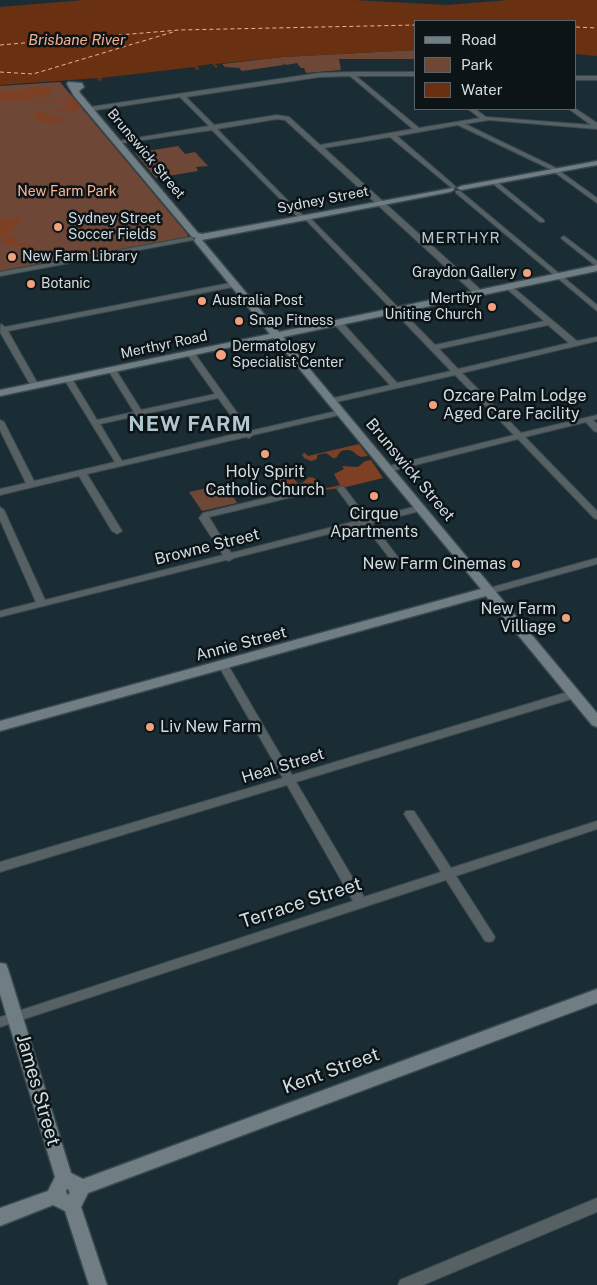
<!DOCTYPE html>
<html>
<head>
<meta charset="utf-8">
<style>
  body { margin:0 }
  #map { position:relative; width:597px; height:1285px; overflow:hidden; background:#1b2d34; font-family:"Public Sans",sans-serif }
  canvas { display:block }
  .legend { position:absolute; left:414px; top:20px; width:162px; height:90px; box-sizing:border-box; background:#0c1417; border:1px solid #5b6468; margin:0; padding:6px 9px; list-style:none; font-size:15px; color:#d2dde2 }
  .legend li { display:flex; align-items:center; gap:10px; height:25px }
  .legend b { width:25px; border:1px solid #5b6468 }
</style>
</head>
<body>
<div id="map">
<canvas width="597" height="1285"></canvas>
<ul class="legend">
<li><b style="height:6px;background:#707e83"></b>Road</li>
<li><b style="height:14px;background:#6f4736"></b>Park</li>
<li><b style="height:14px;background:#6a3012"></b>Water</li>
</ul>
</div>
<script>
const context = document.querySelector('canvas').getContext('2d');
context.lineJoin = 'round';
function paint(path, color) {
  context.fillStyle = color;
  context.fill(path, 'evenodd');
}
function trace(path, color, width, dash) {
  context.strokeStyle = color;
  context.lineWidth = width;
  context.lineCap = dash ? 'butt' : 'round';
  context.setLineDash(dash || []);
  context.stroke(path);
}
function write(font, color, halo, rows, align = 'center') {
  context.font = font + ' "Public Sans",sans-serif';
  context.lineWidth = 5;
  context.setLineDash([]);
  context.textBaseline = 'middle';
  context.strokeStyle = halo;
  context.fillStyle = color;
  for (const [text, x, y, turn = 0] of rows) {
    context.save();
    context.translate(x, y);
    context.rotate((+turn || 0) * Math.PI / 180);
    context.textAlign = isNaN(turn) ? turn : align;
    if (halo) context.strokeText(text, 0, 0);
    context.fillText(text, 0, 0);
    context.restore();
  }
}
const green = new Path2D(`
  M416,50V59H339L341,70L306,73L304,68H301L297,63L286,65L282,63L284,65L242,71L239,68L225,67L222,64L283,57Z
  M60,82L188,235L187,237L0,271V86Z
  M178,146L185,154L195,152L208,166L196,167L198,171L156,178L135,153Z
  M226,484L237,503L202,511L189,492Z`);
const forest = new Path2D(`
  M49,87L52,93C36,98 17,103 0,101V92Z
  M71,95L83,109L61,112L52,111L68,108L65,107L68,104L66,101L32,103C44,99 59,102 71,98Z
  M40,111L56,116L65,121C52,124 42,123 33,117L34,114Z
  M15,218L21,220L15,229L6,236L15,237L17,243L36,246L30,248L1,243L4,239L0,235V220Z
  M359,444L368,456L361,457C351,452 354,448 341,451L336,458H333L326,453L317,455V459L311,461L304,458L302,454L305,453L308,456Z
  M371,460L383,478L342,488L314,491L310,487C294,491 279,497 276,475L288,473L298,483H302L309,477L314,478L327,488L340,485L334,474L344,469L342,466L358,467L365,461Z`);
const water = new Path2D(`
  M84,0H354L447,5L508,0H597V56L576,54V21H416V50L283,57L215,64L218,67L216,68L212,64L197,66L200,69L197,70L194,67L101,78L102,80L99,81L97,79L99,78L0,85V7Z`);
const ferry = new Path2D(`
  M576,27L597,28
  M0,45L179,30L416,25
  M0,72L33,74L173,32`);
const street = new Path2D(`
  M352,72H416V76H356L419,128L480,118L468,109H475L486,117L591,125L569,109H576L597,123V129L489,120L465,124L554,167L597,198V203L550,169L458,125L397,136L455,186V188L453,189L390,137L324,148L482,291V295H476L285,120L277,119L217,129L301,214L311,219L435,345L544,321L506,288V284H509L577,341L597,337V341L462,373L521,433L597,415V419L593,420L597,424V432L594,431L586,422L525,437L597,511V519L594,518L518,439L388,472L385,471L384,469L385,467L514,435L455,375L332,403H329V399L390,385L335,325V321H341L397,383L451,371L307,221L297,216L212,130L116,144L115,143L118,141L209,126L180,97L90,111L87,109L90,107L319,73ZM350,76L413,129L320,145L289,117L277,115L214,125L186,97L319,77ZM548,325L569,343L458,369L439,349Z
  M576,76H597V80H576Z
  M492,181H496L544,220V222H540L492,183Z
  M456,191H460L597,305V311L456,193Z
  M564,236L597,261V267L562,239L561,238Z
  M191,237L193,238V240L0,276V272Z
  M235,282H238V286L8,331L39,386L35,388L31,386L0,332L1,324L5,327Z
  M187,351H193L250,431L341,410L345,412L344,414L253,435L249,438L246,437L87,474L122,531L117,534L112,531L79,476L0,495V489L26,483L0,430V420L4,422L34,481L115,462L64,379L65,377H71L97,420L134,412L108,370L112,368L116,370L141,410L215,394L186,353ZM218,398L243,432L122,461L100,424Z
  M341,486L344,487L368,519L421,505L424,506L425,508L424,510L372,523L397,556L399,558L397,560H391L364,525L234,558L229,561L226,560L0,617V611L36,602L0,520V507L4,510L45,600L223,555L199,518L203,513L310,487L313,488L314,490L313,492L209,517L231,553L360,520L337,489Z
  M597,558V564L489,594L484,591L486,589Z
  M223,662L228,665L292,775L574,690L579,694L578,697L296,782L364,897L441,872L404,814L406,811H414L451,868L597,821V829L456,876L495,937L493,941L489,942L485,941L446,880L0,1027V1017L353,901L287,785L0,872V862L283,778L218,665Z
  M597,1198V1212L423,1285H398L400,1280Z`);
const secondary = new Path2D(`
  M68,82L82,83L84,87L79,91L80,93L198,233L202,234L453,188L454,190L450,192L202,240L279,332L597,265V271L283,337L597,713V727L592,725L486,596L0,731V721L481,589L274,338L0,396V390L270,334L195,242L194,240L196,238L192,237L74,96L67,84Z
  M597,161V165L461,190L457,188L461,186Z
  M0,963L6,964L8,969L71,1173L83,1179L597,989V1003L88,1193L81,1207L107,1285H89L65,1211L53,1205L0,1226V1208L48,1191L55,1177L0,994ZM68,1189L70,1193L67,1195L66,1190Z`);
const markers = [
  [58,227,5,"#f1a17d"],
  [12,257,5,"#f1a17d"],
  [527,273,5,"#f1a17d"],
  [31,284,5,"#f1a17d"],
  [202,301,5,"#f1a17d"],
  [492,307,5,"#f1a17d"],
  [239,321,5,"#f1a17d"],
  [221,355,6,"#f1a17d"],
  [433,405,5,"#f1a17d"],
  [265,454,5,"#f1a17d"],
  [374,496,5,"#f1a17d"],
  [516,564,5,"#f1a17d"],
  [566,618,5,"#f1a17d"],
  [150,727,5,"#f1a17d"]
];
const farStreetnames = [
  ["Brunswick Street",146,154,50],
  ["Sydney Street",323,200,-11],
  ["Merthyr Road",164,345,-12]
];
const farParknames = [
  ["New Farm Park",67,192]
];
const farPoinames = [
  ["Sydney Street",68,219],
  ["Soccer Fields",68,235],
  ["New Farm Library",22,257],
  ["Graydon Gallery",517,273,"right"],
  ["Botanic",41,284],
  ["Merthyr",482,299,"right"],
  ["Uniting Church",482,315,"right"],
  ["Australia Post",212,301],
  ["Snap Fitness",249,321],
  ["Dermatology",232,347],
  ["Specialist Center",232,363]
];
const farWaternames = [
  ["Brisbane River",77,40]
];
const farNeighbourhoodnames = [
  ["MERTHYR",461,238]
];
const poiNames = [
  ["Ozcare Palm Lodge",443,396],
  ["Aged Care Facility",443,414],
  ["Holy Spirit",265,472,"center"],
  ["Catholic Church",265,490,"center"],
  ["Cirque",374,514,"center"],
  ["Apartments",374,532,"center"],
  ["New Farm Cinemas",506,564,"right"],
  ["New Farm",556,609,"right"],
  ["Villiage",556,627,"right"],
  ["Liv New Farm",160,727]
];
const streetNames = [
  ["Brunswick Street",410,470,50],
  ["Browne Street",207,547,-14],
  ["Annie Street",241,644,-15],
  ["Heal Street",283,766,-17]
];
const nearStreetnames = [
  ["Terrace Street",301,903,-18],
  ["Kent Street",331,1071,-20],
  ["James Street",38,1090,74]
];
const districtNames = [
  ["NEW FARM",190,425]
];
paint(green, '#6f4736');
paint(forest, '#7d4024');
paint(water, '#6a3012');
trace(ferry, '#f9af8e', 1, [4, 3]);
trace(street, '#384950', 2);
trace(secondary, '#384950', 3);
paint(street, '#576063');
paint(secondary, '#707e83');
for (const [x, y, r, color] of markers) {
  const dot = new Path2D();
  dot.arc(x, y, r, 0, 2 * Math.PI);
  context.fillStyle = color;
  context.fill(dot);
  trace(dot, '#0c1417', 2);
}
write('14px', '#d2dde2', '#0c1417', farStreetnames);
write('14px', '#ffb493', '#0c1417', farParknames);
write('14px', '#d2dde2', '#0c1417', farPoinames, 'left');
write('italic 15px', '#f9af8e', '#0c1417', farWaternames);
context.letterSpacing = '1px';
write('15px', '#b1c7d0', '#0c1417', farNeighbourhoodnames);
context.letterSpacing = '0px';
write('16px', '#d2dde2', '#0c1417', poiNames, 'left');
write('16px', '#d2dde2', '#0c1417', streetNames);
write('19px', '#d2dde2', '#0c1417', nearStreetnames);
context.letterSpacing = '1px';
write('bold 21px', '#b1c7d0', '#0c1417', districtNames);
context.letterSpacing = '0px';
</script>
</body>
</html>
